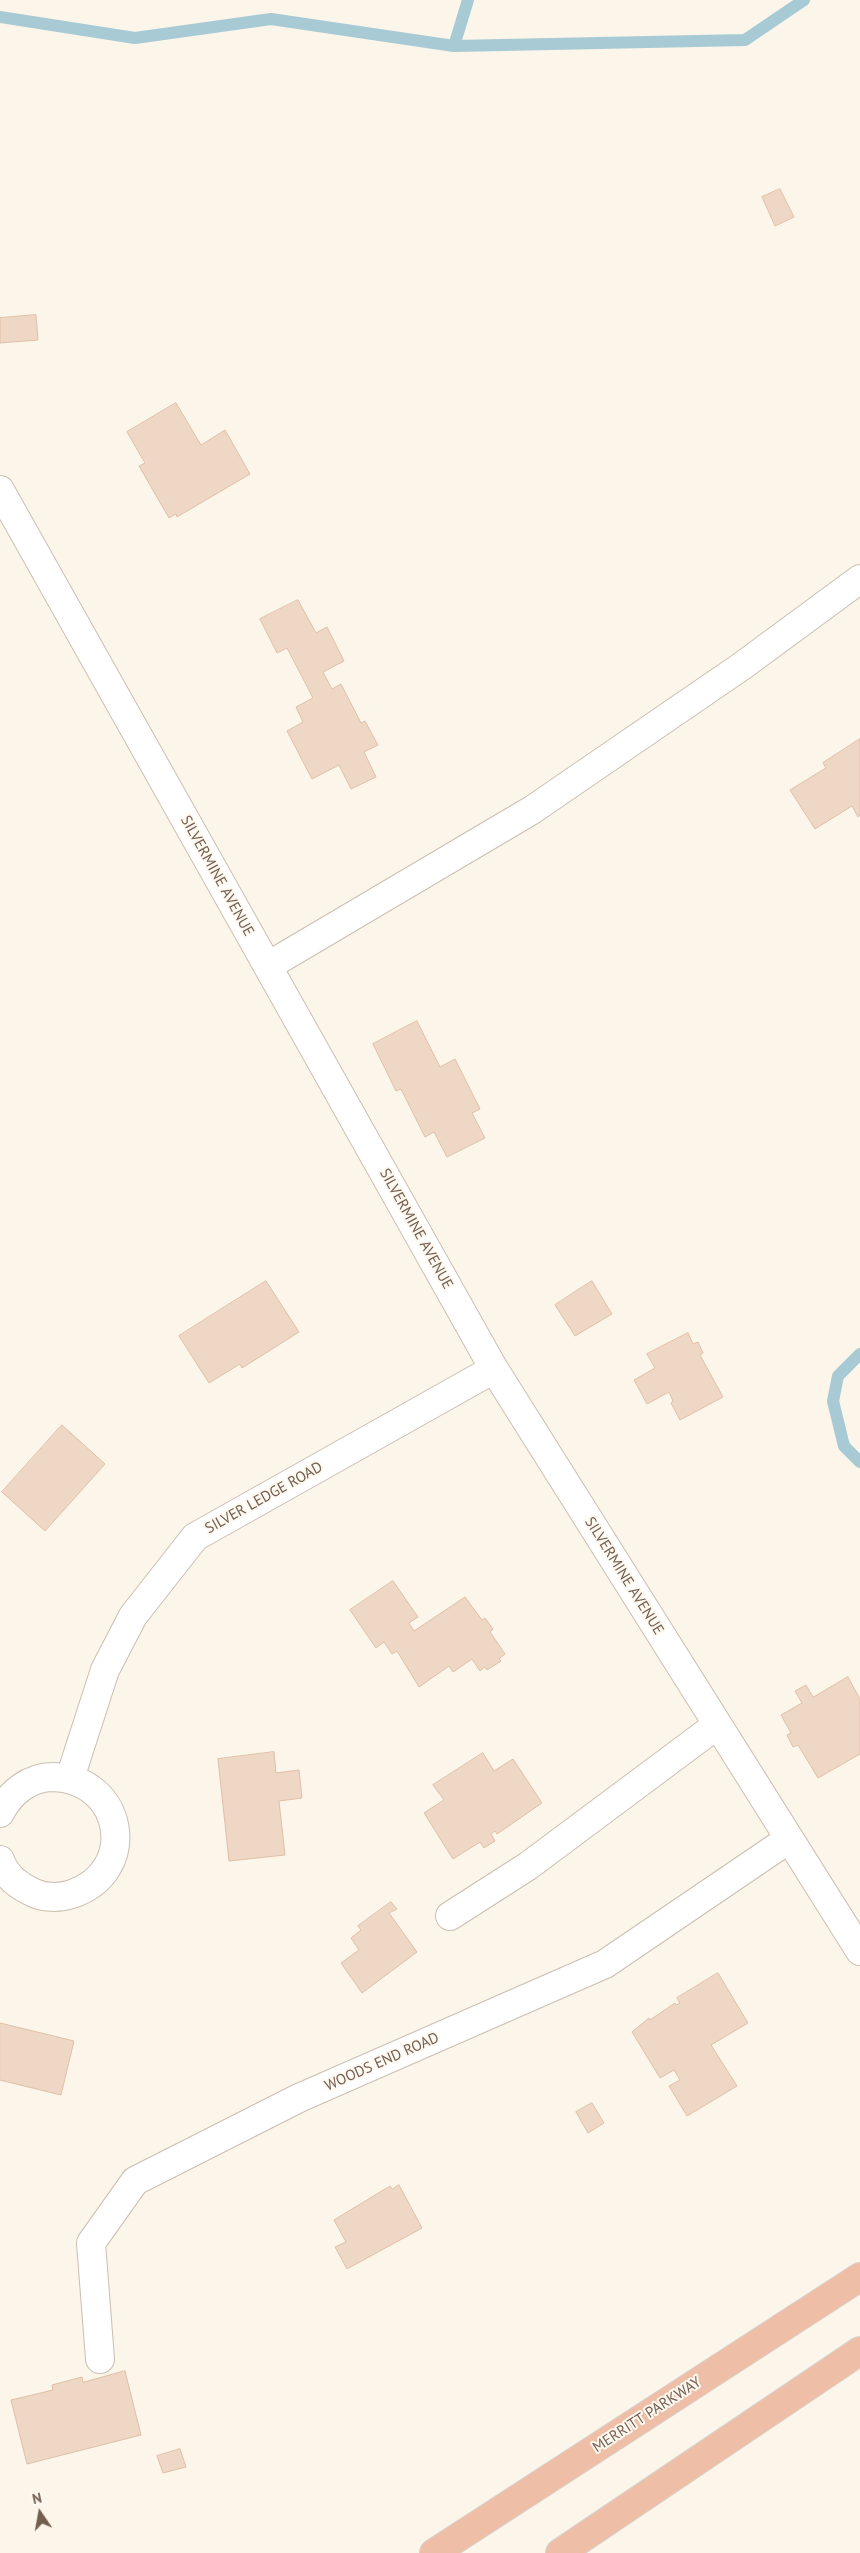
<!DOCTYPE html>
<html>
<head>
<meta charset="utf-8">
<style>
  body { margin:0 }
  #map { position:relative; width:860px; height:2553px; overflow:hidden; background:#fbf5ea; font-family:"PT Sans",sans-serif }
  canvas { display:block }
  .north { position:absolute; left:15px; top:2488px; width:50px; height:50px; -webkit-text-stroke:4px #fef9f0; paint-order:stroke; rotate:348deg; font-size:14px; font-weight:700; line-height:20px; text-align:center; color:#735e4f }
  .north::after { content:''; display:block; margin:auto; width:18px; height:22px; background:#735e4f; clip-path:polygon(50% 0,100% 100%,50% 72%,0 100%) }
</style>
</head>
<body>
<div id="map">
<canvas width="860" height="2553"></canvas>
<div class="north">N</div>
</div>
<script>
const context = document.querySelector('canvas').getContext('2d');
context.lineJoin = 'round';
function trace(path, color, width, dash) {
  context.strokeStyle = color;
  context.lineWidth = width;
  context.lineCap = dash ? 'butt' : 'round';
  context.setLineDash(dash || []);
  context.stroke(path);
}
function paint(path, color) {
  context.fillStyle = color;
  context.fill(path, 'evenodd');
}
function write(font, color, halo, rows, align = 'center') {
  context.font = font + ' "PT Sans",sans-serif';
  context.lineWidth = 4;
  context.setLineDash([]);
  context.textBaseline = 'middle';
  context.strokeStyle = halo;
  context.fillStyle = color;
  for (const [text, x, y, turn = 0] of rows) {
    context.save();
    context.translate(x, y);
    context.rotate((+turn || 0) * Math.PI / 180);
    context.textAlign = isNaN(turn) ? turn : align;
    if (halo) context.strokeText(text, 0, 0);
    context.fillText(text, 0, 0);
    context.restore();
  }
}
const stream = new Path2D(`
  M468,0L454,46L745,40L804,0
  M0,17L135,38L271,19L454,46
  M860,1354L838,1376L833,1401L844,1446L860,1462`);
const building = new Path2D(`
  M780,189L794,217L775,226L762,197Z
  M36,315L38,340L0,343V318Z
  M176,403L201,445L225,430L250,474L177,517L176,514L169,518L139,466L145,463L127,432Z
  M298,600L316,633L327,627L344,661L323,672L332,689L341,684L361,723L365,721L378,745L364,752L376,777L351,789L339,765L312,779L287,731L303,722L296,707L313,698L287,648L277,653L260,619Z
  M860,739V815L858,817L852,806L815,829L790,790L826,768L823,763Z
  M417,1021L440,1067L455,1059L480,1109L472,1113L485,1138L447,1157L434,1132L425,1137L401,1089L396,1091L373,1044Z
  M266,1281L299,1332L242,1368L240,1364L209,1383L179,1336Z
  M592,1281L612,1314L575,1336L555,1305Z
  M688,1333L693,1344L698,1342L703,1353L700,1355L723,1397L680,1420L671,1403L673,1401L669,1392L647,1404L634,1380L655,1368L647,1354Z
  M62,1425L105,1464L45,1531L2,1492Z
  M393,1581L418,1617L409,1623L414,1631L465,1597L482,1620L485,1618L493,1629L490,1632L505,1654L499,1659L501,1661L487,1670L485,1667L480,1671L472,1659L453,1672L449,1666L419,1687L397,1651L392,1654L384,1642L376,1648L350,1610Z
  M848,1677L860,1699V1754L818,1778L798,1745L793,1747L787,1735L791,1733L781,1715L802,1703L795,1691L806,1685L813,1697Z
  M274,1752L276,1773L299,1770L302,1798L279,1801L285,1855L229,1861L218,1759Z
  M483,1753L494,1771L513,1759L542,1803L497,1834L495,1831L491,1834L495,1841L484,1848L480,1842L453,1859L424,1813L444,1800L433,1785Z
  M391,1902L397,1909L389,1913L417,1952L362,1993L341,1963L359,1950L351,1938L361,1930L358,1926Z
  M718,1973L748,2023L711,2045L737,2086L687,2116L669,2086L680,2080L674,2070L660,2078L632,2032L649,2018L650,2020L675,2003L676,2005L680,2003L677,1998Z
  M0,2023L74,2041L61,2095L0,2080Z
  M592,2103L604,2123L588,2133L576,2112Z
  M399,2185L422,2228L347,2269L335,2247L346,2242L334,2220L390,2186L392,2189Z
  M125,2371L141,2435L27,2464L11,2400L53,2390L52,2385L82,2377L83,2382Z
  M180,2449L186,2467L163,2473L157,2456Z`);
const minor = new Path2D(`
  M0,490L494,1369L860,1951
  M268,966L532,810L742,666L860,579
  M70,1778L105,1670L133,1616L195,1537L494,1369
  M0,1813C10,1793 29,1777 53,1777C125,1779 139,1872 72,1894C60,1898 45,1898 34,1893C19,1886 6,1877 0,1860
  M450,1916L528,1866L717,1725
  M100,2359L91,2243L135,2181L299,2098L605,1964L789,1839`);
const highway = new Path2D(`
  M434,2553L860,2277
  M560,2553L860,2351`);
const streetNames = [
  ["SILVERMINE AVENUE",217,876,61],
  ["SILVERMINE AVENUE",416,1229,61],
  ["SILVER LEDGE ROAD",264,1498,-29],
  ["SILVERMINE AVENUE",624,1576,58],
  ["WOODS END ROAD",382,2062,-24],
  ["MERRITT PARKWAY",647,2415,-33]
];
trace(stream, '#a7cad4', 12);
paint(building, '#eed7c4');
trace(building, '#dfbfa6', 1);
trace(minor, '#ccbeb1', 30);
trace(highway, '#d8d2ce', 30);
trace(minor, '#fff', 28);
trace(highway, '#efbea7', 28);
write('15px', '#735e4f', '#fef9f0', streetNames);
</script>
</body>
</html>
